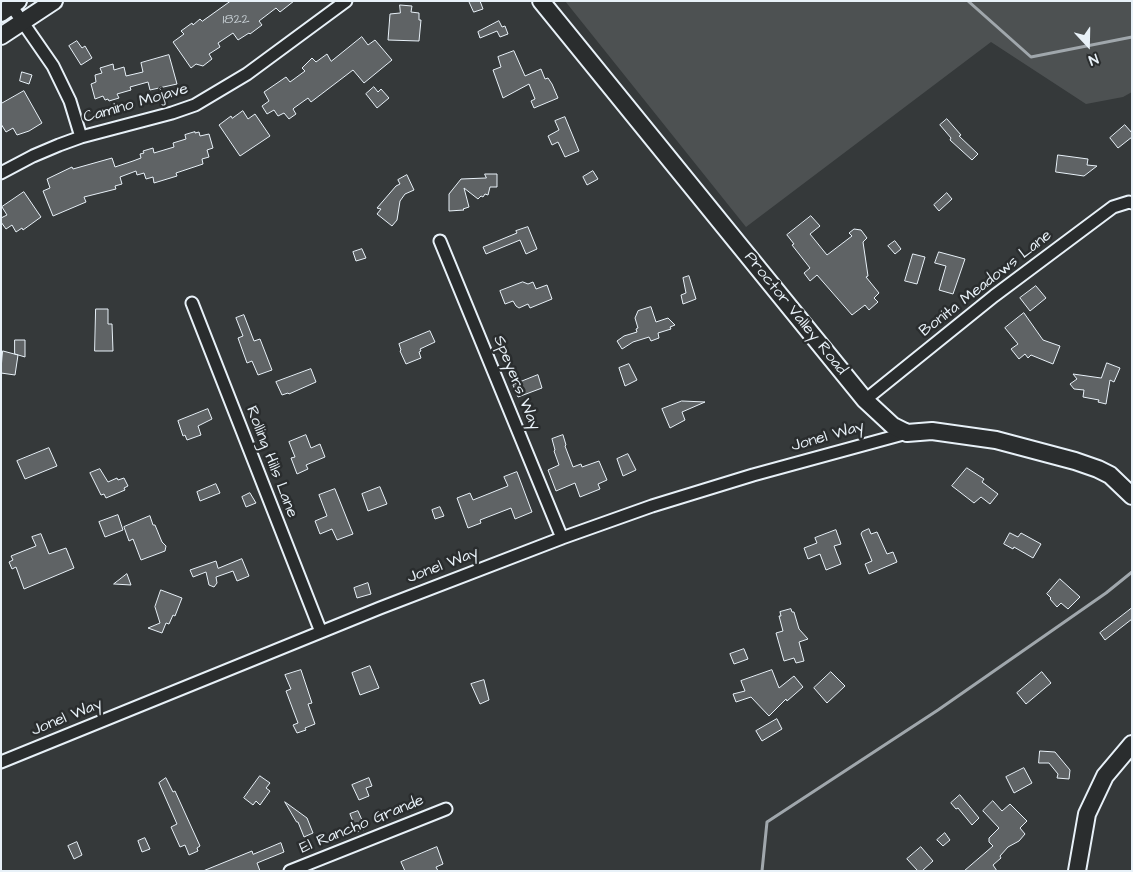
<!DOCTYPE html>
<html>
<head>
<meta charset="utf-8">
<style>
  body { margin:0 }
  #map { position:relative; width:1133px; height:872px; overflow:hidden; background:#35393a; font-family:"Architects Daughter",sans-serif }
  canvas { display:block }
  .frame { position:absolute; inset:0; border:2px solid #e8f1f8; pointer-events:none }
  .north { position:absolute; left:1063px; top:20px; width:50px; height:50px; -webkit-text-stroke:4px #2a2d2e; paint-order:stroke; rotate:159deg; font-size:14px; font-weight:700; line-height:20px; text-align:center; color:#e8f1f8 }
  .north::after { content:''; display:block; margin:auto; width:18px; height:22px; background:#e8f1f8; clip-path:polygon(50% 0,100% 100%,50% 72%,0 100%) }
</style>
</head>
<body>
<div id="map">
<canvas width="1133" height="872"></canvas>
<div class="frame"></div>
<div class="north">N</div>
</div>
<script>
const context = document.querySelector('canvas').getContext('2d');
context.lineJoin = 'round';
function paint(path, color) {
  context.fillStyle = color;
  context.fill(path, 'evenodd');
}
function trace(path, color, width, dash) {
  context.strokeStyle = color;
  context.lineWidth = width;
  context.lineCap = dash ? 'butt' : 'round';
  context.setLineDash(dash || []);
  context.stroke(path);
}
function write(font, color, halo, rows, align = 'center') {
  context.font = font + ' "Architects Daughter",sans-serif';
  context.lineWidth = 5;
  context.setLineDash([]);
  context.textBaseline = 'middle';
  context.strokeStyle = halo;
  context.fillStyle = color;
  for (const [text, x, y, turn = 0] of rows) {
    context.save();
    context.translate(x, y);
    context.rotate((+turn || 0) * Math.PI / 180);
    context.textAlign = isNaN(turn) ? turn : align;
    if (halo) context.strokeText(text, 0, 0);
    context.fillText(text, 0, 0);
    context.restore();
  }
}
const green = new Path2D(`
  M565,1H1132V92L1123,97L1086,104L991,42L746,227Z`);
const stream = new Path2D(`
  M968,1L1031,57L1132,37
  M762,871L767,822L938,710L1106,593L1132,572`);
const building = new Path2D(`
  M231,1H294L280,12L276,8L259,21L262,25L250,34L249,33L238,40L233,33L218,43L220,47L209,54L212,59L203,66L196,64L191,68L173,42L184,34L181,31L192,23L193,25L200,19L202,21Z
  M469,1H480L483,9L474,12Z
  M400,5L412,6L411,12L419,13V20H421L419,41L388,40L390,14L400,13Z
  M499,21L502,27L505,26L508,34L500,37L497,31L480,38L478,32Z
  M362,37L368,45L375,40L392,60L364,83L353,70L311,102L308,98L294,108L293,109L296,114L289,119L284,113L278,116L274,110L267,114L262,106L269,101L264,92L286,77L290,82L305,71L302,68L312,58L316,62L327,54L331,61Z
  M77,41L82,48L85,46L92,58L81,65L69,46Z
  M514,51L525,76L541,69L545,79L548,78L552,84L558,98L534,108L531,101L535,99L529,84L503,98L493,70L501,67L498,57Z
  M169,55L177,84L150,90L148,82L130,87L131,90L117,94L119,98L109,101L108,99L105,100L103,96L95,99L91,84L96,82L95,75L102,73L100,68L113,64L114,70L124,67L126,76L143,72L141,63Z
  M22,72L32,75L29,84L20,81Z
  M374,87L378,92L381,89L389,98L377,108L366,94Z
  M24,91L42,123L29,131L17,135L13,128L6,132L1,124V104Z
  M243,111L248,119L255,114L270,136L240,156L219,125L231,116L232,118Z
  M565,117L579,151L565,157L558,142L552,145L548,136L559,130L555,121Z
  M947,119L961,135L959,136L978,154L972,160L950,140L951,138L940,125Z
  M1125,125L1132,133V137L1118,148L1110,138Z
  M195,132V133L199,132L200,136L209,134L213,148L207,150L209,157L202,159L203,164L176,173L177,176L154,183L153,177L146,179L144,173L137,175L136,171L120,177L122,184L115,186L116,189L84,197L86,202L53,216L43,191L50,188L47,179L72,167L73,169L112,158L115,167L133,161L141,158L140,154L144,153L143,151L153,148L154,153L174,147L173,143L186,139L185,135Z
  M1058,155L1088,159L1087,165L1097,166L1084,176L1056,172Z
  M593,171L598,179L587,185L583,177Z
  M485,174H497V187H490L488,195L485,194L483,197L481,196L478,199L464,188L469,207L463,209L464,210L449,211V194L461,179L486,178Z
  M407,175L414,190L405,194L400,201L397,220L392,226L377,214L381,209L377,208L396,186L400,184L398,180Z
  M24,192L41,217L23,230L22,228L16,232L12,225L6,229L1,222V218L7,215L2,207Z
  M947,193L952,199L939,211L934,205Z
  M811,216L820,226L810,234L827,255L852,236L849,233L854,229L861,230L867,238L863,242L868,276L866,277L879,293L874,298L878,302L869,310L865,305L852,315L817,275L810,281L804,273L810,268L792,245L794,244L787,235Z
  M528,227L537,249L526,254L520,240L486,254L483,247L517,233L516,231Z
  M895,241L901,249L895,254L888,246Z
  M362,249L366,258L356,261L353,252Z
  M939,252L965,259L953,294L939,290L946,266L935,263Z
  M913,254L925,257L917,284L905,281Z
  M689,276L696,299L683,304L681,295L686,293L683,278Z
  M523,282L528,284L533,282L536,289L547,285L552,299L530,308L528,304L519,308L516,306L513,301L505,304L500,291Z
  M1036,286L1046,298L1030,311L1020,298Z
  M651,307L656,322L668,318L675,325L670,327L671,329L658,333L659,338L651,341L649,337L633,342L622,349L617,341L624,336L637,332L636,329L638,328L635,318L638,311Z
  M96,309H108V324H112L113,351H95Z
  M1024,313L1043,340L1060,346L1053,364L1031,355L1028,358L1025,354L1019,359L1011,349L1018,344L1005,328Z
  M244,315L254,341L260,339L272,370L258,375L252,361L247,363L238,338L243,336L236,318Z
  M430,331L435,342L420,349L421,351L419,352L421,358L406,364L400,351L401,350L399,344Z
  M15,340H25V357L15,354Z
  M3,351L18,355L15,375L1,373Z
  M1107,363L1120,368L1114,382L1110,380L1106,404L1098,402L1099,400L1083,397L1084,390L1074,389L1070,384L1077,379L1073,374L1101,378Z
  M629,364L637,380L625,386L619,368Z
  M311,369L316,382L289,394L288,393L282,395L276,382Z
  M538,375L542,388L518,397L513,385Z
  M682,401L705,402L682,412L685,420L670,428L662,409Z
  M208,409L212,419L198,426L201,435L187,440L185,435L183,436L178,421Z
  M306,435L311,448L320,444L325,457L306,465L308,469L297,474L291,458L295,457L289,442Z
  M563,435L566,445L565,446L573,467L581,464L582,467L599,461L607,480L598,484L600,489L580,497L575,483L556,491L548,470L559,465L554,451L555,450L552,439Z
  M49,448L57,466L25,479L17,461Z
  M628,454L636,470L623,476L617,459Z
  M967,468L984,479L982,482L998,494L990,504L981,497L974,503L952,486Z
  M100,469L108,482L117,478L118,480L124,478L128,486L124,488L125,490L106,498L104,494L101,495L90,473Z
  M517,472L532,512L515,519L511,508L480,520L481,523L468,528L457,498L470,493L473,500L508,486L504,477Z
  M216,484L220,493L200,501L197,492Z
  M380,487L387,504L368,511L362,494Z
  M335,489L353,534L337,540L332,529L320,534L315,521L327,516L319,495Z
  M250,493L256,503L246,507L242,497Z
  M440,507L444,516L435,519L432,510Z
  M118,515L123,530L105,537L99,522Z
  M150,516L153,525H155L162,542L166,546L165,551L141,560L133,539L129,541L124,527Z
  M869,529L871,534L877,532L887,554L893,552L897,562L869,574L865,564L872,561L861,534L862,532Z
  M836,530L841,544L834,546L841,564L826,570L820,554L808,559L804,548L817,543L815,538Z
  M1010,533L1018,537L1021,533L1041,544L1033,558L1014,547L1013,549L1004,544Z
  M41,534L49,554L66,548L74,568L24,589L16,567L12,569L9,562L13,560L11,556L36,546L32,537Z
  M242,559L249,576L237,581L233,571L216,577L217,583L214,587L209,585L206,572L193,577L190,570L216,561L218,568Z
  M127,574L131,585L114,584Z
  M1060,579L1080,597L1068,609L1061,603L1057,607L1050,599L1051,598L1047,594Z
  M368,583L371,594L357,598L354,588Z
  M161,590L182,598L175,616L173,615L169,624L166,623L162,633L148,628L160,623L155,607Z
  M1132,608V619L1105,640L1100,633Z
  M791,609L792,612H794L799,629L808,639L799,642L804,661L796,663L794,658L784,661L776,633L783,631L779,616H781L780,612Z
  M744,649L748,659L734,664L730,654Z
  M370,666L379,688L360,695L352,673Z
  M301,670L312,703L308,704L315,724L305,728L306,730L297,733L293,725L298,723L286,691L291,689L285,675Z
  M772,670L779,688L794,676L803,687L787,701L786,699L769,716L751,697L736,702L733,694L745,691L741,681Z
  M831,672L845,686L827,703L814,688Z
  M1042,672L1051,683L1026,704L1017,693Z
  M484,680L489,700L480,704L471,684Z
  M777,719L782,729L762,741L756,731Z
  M1040,751L1055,752L1070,770L1069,779L1057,778L1058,774L1049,763H1039Z
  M1024,768L1032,783L1014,793L1006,777Z
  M260,776L270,783L266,788L270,791L260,805L256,801L253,805L244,798Z
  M166,778L173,792L175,791L200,846L197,848L198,851L189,855L185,845L180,847L171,827L177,824L159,783Z
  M369,778L372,786L366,788L369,796L359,800L352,785Z
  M960,795L979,818L972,825L958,808L956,809L951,803Z
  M993,801L1002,811L1010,804L1027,821L1020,828L1025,834L1019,841L1008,847L1000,856L1001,858L993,865L997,871H964L993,846L989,842V838L999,828L983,811Z
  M285,802L307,818L313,833L304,837L298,822H297Z
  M358,811L366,829L357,832L350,814Z
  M945,833L950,840L943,846L937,840Z
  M145,838L150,849L142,852L138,841Z
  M77,842L82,855L74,859L68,846Z
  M281,843L284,852L257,863L260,871H203L252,851L253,854Z
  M437,847L443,864L436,867L438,871H405L401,862Z
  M921,847L933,861L922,871H918L907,859Z`);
const street = new Path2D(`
  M8,1L53,66L70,101L81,137
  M1,173L33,156L59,145L81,137L172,113L195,105L247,74L346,1
  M440,241L562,538
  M192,303L321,632
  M865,400L994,296L1113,207L1129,202L1132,203
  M1,762L380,608L562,538L652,506L753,475L907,433
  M290,871L446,809`);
const secondary = new Path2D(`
  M541,1L865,400L893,426L907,433L932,431L996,440L1075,461L1098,469L1110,475L1132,496
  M1,13L18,1
  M1,36L54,1
  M1077,871L1087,814L1105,776L1132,744`);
const numberNames = [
  ["1822",236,20]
];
const streetNames = [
  ["Camino Mojave",136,104,-16],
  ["Bonita Meadows Lane",986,284,-38],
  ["Proctor Valley Road",795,314,51],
  ["Speyers Way",516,383,68],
  ["Jonel Way",828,437,-16],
  ["Rolling Hills Lane",271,462,69],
  ["Jonel Way",443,566,-21],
  ["Jonel Way",67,718,-22],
  ["El Rancho Grande",362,825,-22]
];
paint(green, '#4d5152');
trace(stream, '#a0a7ac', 3);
paint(building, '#5f6365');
trace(building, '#e8f1f8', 1);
trace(street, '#e8f1f8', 15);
trace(secondary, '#e8f1f8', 20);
trace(street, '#2a2d2e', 11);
trace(secondary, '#2a2d2e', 16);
write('14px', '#c6ced3', null, numberNames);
write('16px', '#e8f1f8', '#2a2d2e', streetNames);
</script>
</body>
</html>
